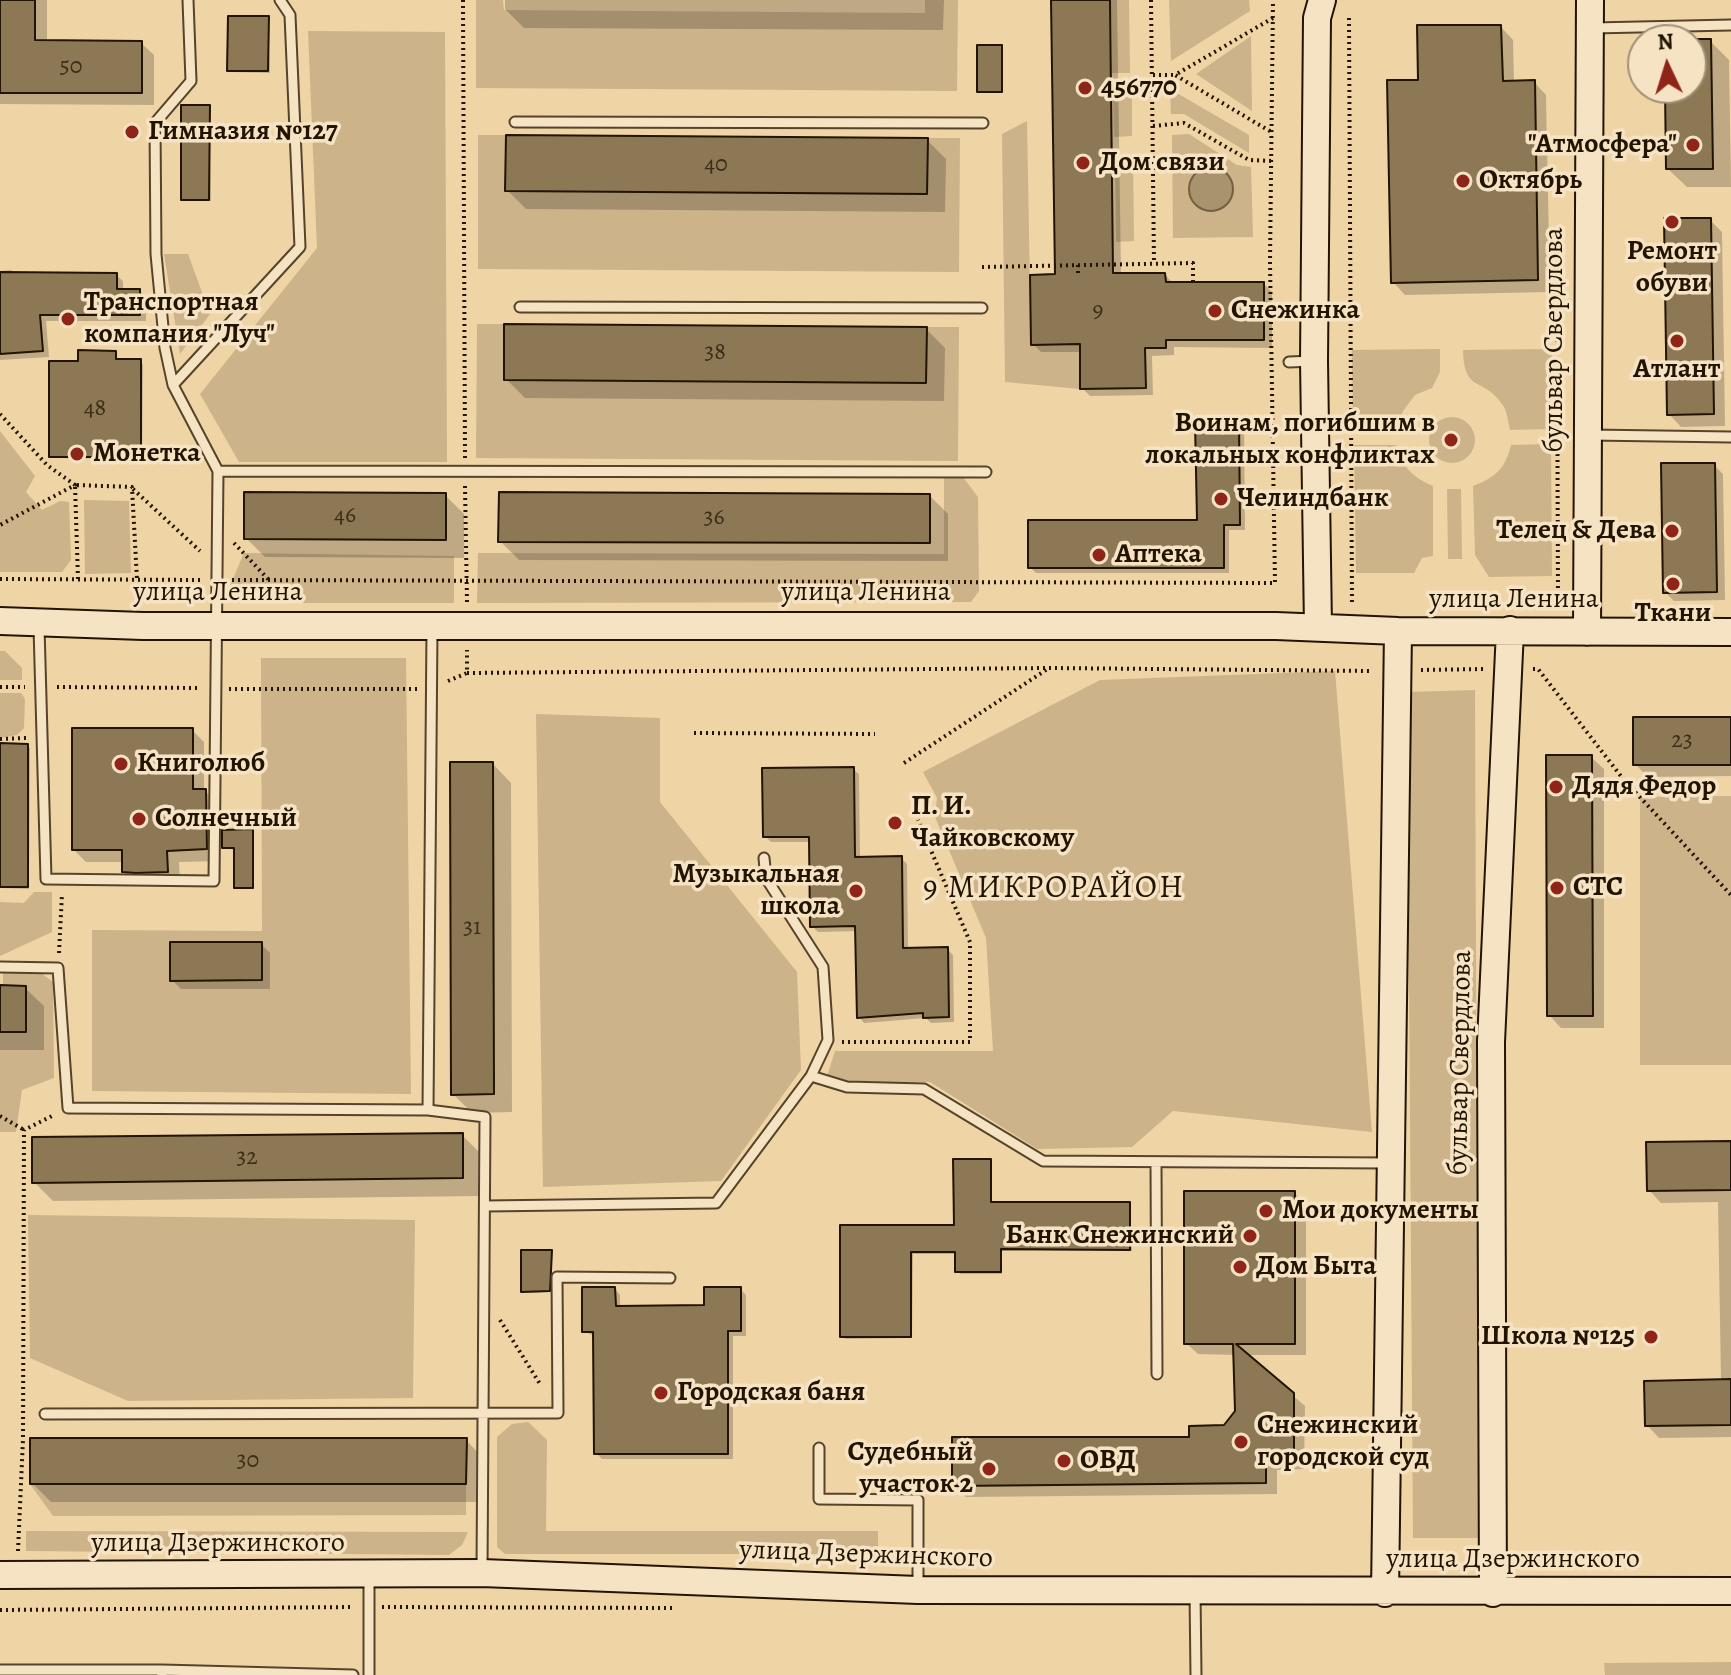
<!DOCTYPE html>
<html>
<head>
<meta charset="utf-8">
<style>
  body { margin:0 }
  #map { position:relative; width:1731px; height:1675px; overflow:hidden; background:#efd4a5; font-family:Alegreya,serif }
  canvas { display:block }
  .north { position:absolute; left:1627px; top:24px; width:80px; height:80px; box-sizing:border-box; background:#f5e3c4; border:2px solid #a19076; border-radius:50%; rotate:356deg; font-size:22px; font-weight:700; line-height:32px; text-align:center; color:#221401 }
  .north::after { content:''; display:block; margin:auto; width:28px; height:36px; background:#8f2418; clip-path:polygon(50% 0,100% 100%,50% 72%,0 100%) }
</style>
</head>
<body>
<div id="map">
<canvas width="1731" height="1675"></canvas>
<div class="north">N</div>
</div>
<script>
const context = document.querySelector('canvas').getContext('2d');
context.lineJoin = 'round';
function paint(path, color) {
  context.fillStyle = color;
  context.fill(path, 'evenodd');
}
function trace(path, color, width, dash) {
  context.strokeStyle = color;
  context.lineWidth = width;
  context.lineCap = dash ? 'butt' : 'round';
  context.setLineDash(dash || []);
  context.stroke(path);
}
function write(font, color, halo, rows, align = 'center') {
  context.font = font + ' Alegreya,serif';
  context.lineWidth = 7;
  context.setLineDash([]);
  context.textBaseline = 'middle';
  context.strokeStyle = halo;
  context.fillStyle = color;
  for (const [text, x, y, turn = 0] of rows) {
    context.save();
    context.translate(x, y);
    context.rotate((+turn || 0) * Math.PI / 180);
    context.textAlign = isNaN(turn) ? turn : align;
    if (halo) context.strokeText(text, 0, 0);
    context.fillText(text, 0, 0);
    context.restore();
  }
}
const green = new Path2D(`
  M476,0H503L504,10L925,13V0H958L957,91L476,88Z
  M1111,0H1129L1130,73H1112Z
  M1169,0H1249L1250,11L1171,61Z
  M308,31L445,32L447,462H239L200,394L317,248Z
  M1251,36L1252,111L1196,74Z
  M1170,89L1249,135V153L1184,114H1171Z
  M1113,93H1132V136L1114,137Z
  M1027,121L1031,345L1080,344V389L1005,382L1002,134Z
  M1189,134L1237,165L1251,167L1253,237L1173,238L1172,135Z
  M478,135H506V191L927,194L928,138H960L959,272L478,269Z
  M1115,155H1133L1134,241L1116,242Z
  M164,254H188L210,314L180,354Z
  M477,324H504V380L926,383L927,327H959L958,461L476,458Z
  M1440,349V372L1432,388L1415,395L1403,411L1397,429H1353L1352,350Z
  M1552,349L1553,429L1510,430C1508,422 1507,410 1502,404C1483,376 1464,394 1463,350Z
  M1429 440a23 23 0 1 1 46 0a23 23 0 1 1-46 0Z
  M0,431L35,476L26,492L42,510L60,501L69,502L71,560L62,572H0Z
  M1551,444L1552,576L1489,577L1475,555L1473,486C1496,477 1505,469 1511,445Z
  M1354,445H1396C1403,467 1412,477 1433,486V556L1422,558L1414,573H1356Z
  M944,477H963L978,497L979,591L971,602L477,603L478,553L944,554Z
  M1447,489H1461L1462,559H1448Z
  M84,500L129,501L131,573L85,574Z
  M244,553L454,556V603H237L229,588Z
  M204,590V599L193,604L153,602V591Z
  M0,651H5L22,668V680H0Z
  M261,658H406L411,1094L92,1091V930L262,931ZM170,942H261V980H170Z
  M1335,671L1372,1132L1173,1111L1132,1147L1037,1149L930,1082L861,1084L827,1076L835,1051H993L986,938L935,817L937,798L923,772L1100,680Z
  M1475,690L1478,1538H1413L1407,692Z
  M0,693H21L25,699L24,728L17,735L0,738Z
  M536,714L660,718V802L797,972L801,1070L721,1181L543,1187Z
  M1731,796V1065H1640V797Z
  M34,892H52V932L0,956V902L24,903Z
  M9,970L41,973L53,982L54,1078L22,1090L16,1132H0V1032H26V986L3,985V973Z
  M28,1215L415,1220L413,1398L128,1401L30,1358Z
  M528,1422L547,1440L546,1531H878V1550L870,1554H505L497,1547V1437L512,1424Z
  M30,1484H466V1515L53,1516Z
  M26,1531L468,1532L462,1545L449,1555L26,1551Z
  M1731,1662V1675H1605L1604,1663Z`);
const water = new Path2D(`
  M1189 189a22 22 0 1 1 44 0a22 22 0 1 1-44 0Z`);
const shadow = new Path2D(`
  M0,0H47V42L141,43L154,55V105L0,104Z
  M505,0H944L943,30L524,28L505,9Z
  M1053,0H1117L1121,275H1165L1173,283L1264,284L1272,292V348L1174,347V355L1152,356L1153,395L1090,396L1082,388V352H1041L1033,344L1057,276Z
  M268,18L270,73L232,72L229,70Z
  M1501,27L1513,40L1514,83L1534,82L1546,95L1550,292L1405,295L1393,282L1420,82Z
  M1691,41H1710L1729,60L1731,187H1687L1668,169L1667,88H1691Z
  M1001,47L1003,93H981L979,91Z
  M209,107L211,201H185L183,199Z
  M927,140L946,159L945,212L526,209L507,190Z
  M1710,220L1722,232L1725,426L1681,427L1669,414Z
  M11,270L15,274L116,275L123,281V291H140L146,297V321H46L49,357L0,360V271Z
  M926,329L945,348L944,401L525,398L506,379Z
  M115,353L118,361L143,364L142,459L53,458L51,456L80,363Z
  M1238,423L1244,429L1245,530H1229V573H1036L1030,567L1199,522Z
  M1714,465L1723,474L1725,600L1674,601L1665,592Z
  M445,495L464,514V558L265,557L246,538Z
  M930,496L948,514V561L519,560L500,541Z
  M1731,719V776L1648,777L1635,764Z
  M192,730L204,742V790L218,804L219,861L179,862L180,883L137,884L124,872V862H86L74,850Z
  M0,745L30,748L29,889L0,888Z
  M1591,757L1604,769V1028H1561L1549,1015Z
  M493,764L511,783L512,1112L472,1113L453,1094Z
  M853,769L859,774L860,859L901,858L907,864L908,950L947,949L953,955L954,1022L931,1023L926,1018L864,1023L859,1017L857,931L818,932L812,926L811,842H771L765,836Z
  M252,831L254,889H238L236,850L224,848Z
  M261,944L270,953V989H181L172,980Z
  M0,987L25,988L44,1006V1050H0Z
  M462,1135L481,1154V1196L53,1201L34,1182Z
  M1731,1143V1437L1659,1438L1647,1425L1721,1381L1718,1202L1661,1203L1649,1190Z
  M990,1161L992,1204H1130L1132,1251H1002V1274H960L957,1254H913L912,1338L845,1339L842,1227H956Z
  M1294,1193L1306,1204V1355H1246L1305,1406L1304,1469L1277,1470V1494L966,1497L954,1485L1191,1439L1225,1427L1237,1412L1235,1355L1198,1354L1186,1343Z
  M551,1252V1292L525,1293L523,1291Z
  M615,1289L620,1295V1308L706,1307L740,1289L746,1295V1336H733V1459H602L596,1453V1337L584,1331Z
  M466,1440L484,1459V1502H51L32,1483Z`);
const building = new Path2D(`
  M0,0H35V40L142,41V93H0Z
  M1051,0H1110L1113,273H1165L1166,282H1264V340H1166V348H1145L1146,388L1080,389V344L1031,345L1030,275L1055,274Z
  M228,16H269L268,71H227Z
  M1417,25H1501L1503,81L1535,80L1538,280L1391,283L1387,80H1418Z
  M1691,39H1711L1713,169H1666L1665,88H1691Z
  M977,45H1002V92H977Z
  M181,105H210L209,200H181Z
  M506,135L928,138L927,194L505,191Z
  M1664,218H1711L1714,414L1667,415Z
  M0,272L117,273V289H140V315H40L43,351L0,354Z
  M504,324L927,327L926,383L504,380Z
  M78,350L116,351V359H141V457H49V361H78Z
  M1239,421L1240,525H1224V568H1028V520H1197L1195,422Z
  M1661,463H1715L1717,592L1663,593Z
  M244,492L446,493V540L244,539Z
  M499,492L930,494V543L498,542Z
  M1633,717H1731V765H1633Z
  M72,728H193V789H206L207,849L167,851L168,872L136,873L122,872V850H72Z
  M0,743L28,744V887H0Z
  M1546,755H1592L1593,1016H1547Z
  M450,762H493L494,1094L451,1095Z
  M854,767L855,857L902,856L903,948L948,947L949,1017L923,1018V1013L857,1018L855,926L810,927L809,837H763L762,768Z
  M253,829V888H234V848H222V830Z
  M170,942H262V980L170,981Z
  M0,985L26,986V1032H0Z
  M463,1133V1178L32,1183V1137Z
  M1731,1141V1190L1647,1191L1646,1142Z
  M953,1159H991V1202H1130V1250L1001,1249V1272H955V1252H911V1337H840V1225H954Z
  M1184,1191H1295V1344H1236L1294,1393V1458L1266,1460V1483L952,1486V1437H1189V1426L1224,1425L1235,1411L1233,1344H1184Z
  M521,1250H552L550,1291L521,1292Z
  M582,1287H615L616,1306L704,1305V1287H741V1331H728V1454H594L593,1332H582Z
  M1731,1379V1425L1645,1426L1644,1381Z
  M30,1438H467L466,1484H30Z`);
const path = new Path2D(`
  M463,0L465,458
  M1151,0L1154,263
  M1273,18L1175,75L1273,133
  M1349,18L1352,605
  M1153,75H1175
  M1153,126L1184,123L1249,160L1272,161
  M982,267L1193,263V282
  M1078,273V265
  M1557,316L1558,605
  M0,414L47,465L75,485L0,525
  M465,486L467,602
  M133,489L200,551
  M234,543L269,580
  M0,579L204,580
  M78,579L75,485L132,487L137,580
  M232,580L1275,583L1270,262L1273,0
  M1533,669H1538L1624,780L1731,895
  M1421,670L1484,669
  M467,673L1049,668L1372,671
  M448,681L467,673V650
  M0,687H25
  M57,687L201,688
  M229,689H417
  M694,733L875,734
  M0,739L26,738
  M904,763L1049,668
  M59,953L62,894
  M842,1042H970V942L918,820
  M0,1116L24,1130
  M500,1320L540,1384
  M18,1551L23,1439L24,1130L54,1115
  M382,1607L674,1608
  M0,1610L354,1607`);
const lane = new Path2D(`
  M1593,28L1731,25
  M515,122L983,123
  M520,307L982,308
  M1289,362L1313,361
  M173,385L300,247L290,15L280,0
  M1590,435L1731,437
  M218,471L986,472
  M39,627L46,879L214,881L218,471L173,385L165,348L156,254L155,123L191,81L188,0
  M0,967L58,968L68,1108L428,1110L485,1117L482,1570
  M811,1076L847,1087L924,1089L1043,1161L1389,1163
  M428,1110L432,628
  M1156,1163L1157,1374
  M486,1206L716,1203L811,1076L828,1040L823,967L766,878L764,858
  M45,1414L558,1413L557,1277L670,1278
  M819,1448V1499L918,1500V1586
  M369,1576V1675
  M1195,1592L1196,1675
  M0,1670H162
  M162,1675V1670L353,1675`);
const secondary = new Path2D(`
  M0,621L143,626H1276L1398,631L1731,632
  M1318,627L1314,361L1317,18L1322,0
  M1587,632L1590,0
  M0,1575L482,1573L918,1590L1731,1591
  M1385,1593L1398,631
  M1493,1593L1491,1042L1510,630`);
const markers = [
  [1085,88,8,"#8f2418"],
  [132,132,8,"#8f2418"],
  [1693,145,8,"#8f2418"],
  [1083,163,8,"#8f2418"],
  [1463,181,8,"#8f2418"],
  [1672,222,8,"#8f2418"],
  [1215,311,8,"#8f2418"],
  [68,319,8,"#8f2418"],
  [1677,341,8,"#8f2418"],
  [1451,440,8,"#8f2418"],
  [77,454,8,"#8f2418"],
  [1221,499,8,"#8f2418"],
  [1672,531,8,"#8f2418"],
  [1099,555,8,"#8f2418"],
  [1673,584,8,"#8f2418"],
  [121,764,8,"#8f2418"],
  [1556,787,8,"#8f2418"],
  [139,819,8,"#8f2418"],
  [895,823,8,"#8f2418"],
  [1557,888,8,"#8f2418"],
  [856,891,8,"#8f2418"],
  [1266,1211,8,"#8f2418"],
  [1250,1236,8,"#8f2418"],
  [1240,1267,8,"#8f2418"],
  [1651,1337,8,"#8f2418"],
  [661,1393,8,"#8f2418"],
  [1241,1442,8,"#8f2418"],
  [1064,1461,8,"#8f2418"],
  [989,1469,8,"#8f2418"]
];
const numberNames = [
  ["50",71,67],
  ["40",716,165],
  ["9",1098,311],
  ["38",715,353],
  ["48",95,409],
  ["46",345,516],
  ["36",714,518],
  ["23",1682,741],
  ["31",472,928],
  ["32",247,1158],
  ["30",248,1461]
];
const poiNames = [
  ["456770",1101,88],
  ["Гимназия №127",148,132],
  ["\"Атмосфера\"",1677,145,"right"],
  ["Дом связи",1099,163],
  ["Октябрь",1479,181],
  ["Ремонт",1672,252,"center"],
  ["обуви",1672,284,"center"],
  ["Транспортная",84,303],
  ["компания \"Луч\"",84,335],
  ["Снежинка",1231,311],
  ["Атлант",1677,370,"center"],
  ["Воинам, погибшим в",1435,424,"right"],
  ["локальных конфликтах",1435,456,"right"],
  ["Монетка",93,454],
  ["Челиндбанк",1237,499],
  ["Телец & Дева",1656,531,"right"],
  ["Аптека",1115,555],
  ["Ткани",1673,614,"center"],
  ["Книголюб",137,764],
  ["Дядя Федор",1572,787],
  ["П. И.",911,807],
  ["Чайковскому",911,839],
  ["Солнечный",155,819],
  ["Музыкальная",840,875,"right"],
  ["школа",840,907,"right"],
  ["СТС",1573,888],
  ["Мои документы",1282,1211],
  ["Банк Снежинский",1234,1236,"right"],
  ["Дом Быта",1256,1267],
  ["Школа №125",1635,1337,"right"],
  ["Городская баня",677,1393],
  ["Снежинский",1257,1426],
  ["городской суд",1257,1458],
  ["Судебный",973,1453,"right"],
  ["участок 2",973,1485,"right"],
  ["ОВД",1080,1461]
];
const streetNames = [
  ["бульвар Свердлова",1555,340,-90],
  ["улица Ленина",218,593],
  ["улица Ленина",866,593],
  ["улица Ленина",1514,600],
  ["бульвар Свердлова",1461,1063,-89],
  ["улица Дзержинского",218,1544],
  ["улица Дзержинского",866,1555,2],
  ["улица Дзержинского",1513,1560]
];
const quarterNames = [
  ["9 МИКРОРАЙОН",1054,889]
];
paint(green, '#ccb389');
paint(water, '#a9936d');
trace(water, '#736042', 2);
paint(shadow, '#0003');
paint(building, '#8d7856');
trace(building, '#221401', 2);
trace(lane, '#55442a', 13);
trace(secondary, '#221401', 30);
trace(path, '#221401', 4, [2, 4]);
trace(lane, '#f5e3c4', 9);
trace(secondary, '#f5e3c4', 26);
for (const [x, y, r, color] of markers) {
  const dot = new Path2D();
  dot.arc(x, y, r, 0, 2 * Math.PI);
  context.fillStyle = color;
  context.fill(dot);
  trace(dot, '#f5e3c4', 3);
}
write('24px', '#3d2d16', null, numberNames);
write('bold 28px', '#221401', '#f5e3c4', poiNames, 'left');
write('28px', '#221401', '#f5e3c4', streetNames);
context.letterSpacing = '2px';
write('32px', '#221401', '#f5e3c4', quarterNames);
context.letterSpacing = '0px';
</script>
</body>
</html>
